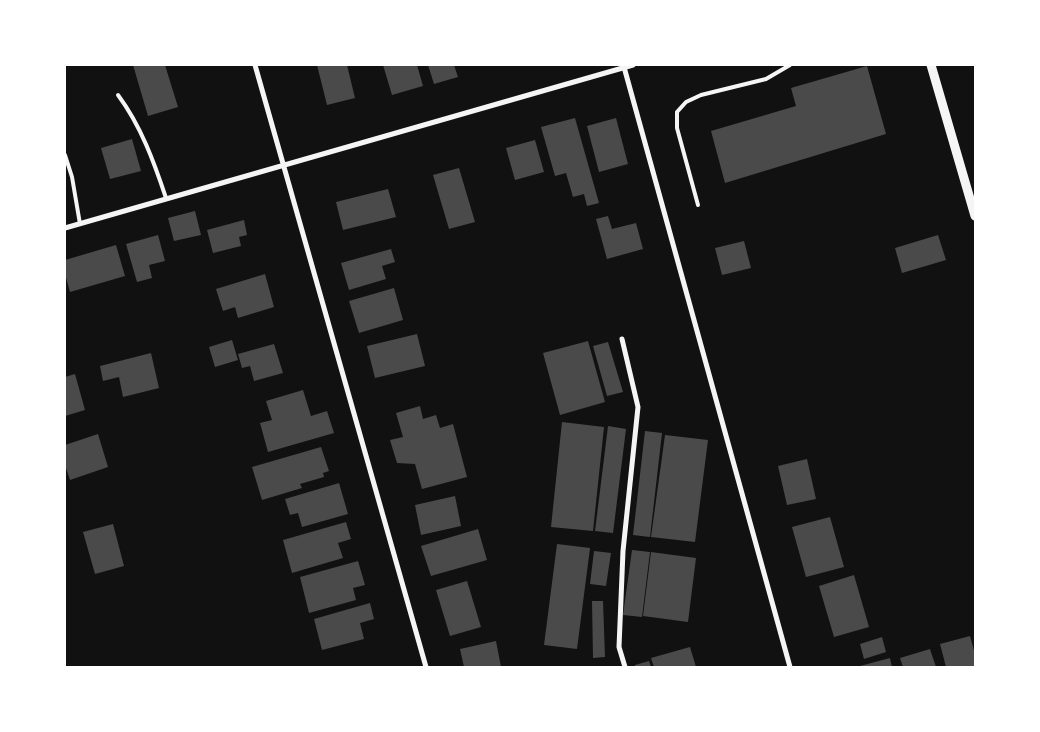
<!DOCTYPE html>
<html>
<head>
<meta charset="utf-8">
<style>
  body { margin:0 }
  #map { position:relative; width:1040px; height:732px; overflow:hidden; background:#111; font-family:Cabin,sans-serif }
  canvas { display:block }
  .frame { position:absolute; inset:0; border:66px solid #fff; pointer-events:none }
</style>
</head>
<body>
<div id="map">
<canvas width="1040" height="732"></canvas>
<div class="frame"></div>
</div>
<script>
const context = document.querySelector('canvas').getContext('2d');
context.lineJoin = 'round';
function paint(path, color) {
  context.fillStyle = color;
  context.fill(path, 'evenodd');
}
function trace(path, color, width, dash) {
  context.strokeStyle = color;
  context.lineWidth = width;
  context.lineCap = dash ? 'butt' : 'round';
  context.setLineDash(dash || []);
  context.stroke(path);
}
const building = new Path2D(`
  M133,65H165L178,107L148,116Z
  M317,65H347L355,98L327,105Z
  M383,65H417L423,86L392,95Z
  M428,65H454L458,77L434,84Z
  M867,66L886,134L725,183L711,131L796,106L791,88Z
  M575,118L599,203L587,206L584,194L573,197L566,173L555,176L541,127Z
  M616,118L628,164L599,172L587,126Z
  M132,139L141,171L110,179L101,148Z
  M535,140L544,172L515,180L506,148Z
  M459,168L475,222L449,229L433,175Z
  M388,189L396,217L343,230L336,202Z
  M195,211L201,235L174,241L168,218Z
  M608,216L612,229L636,223L643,249L607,259L596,219Z
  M244,220L247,235L239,237L241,246L213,253L207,230Z
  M158,235L165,261L149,265L152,278L137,282L126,244Z
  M938,235L946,260L902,273L895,248Z
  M744,241L751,268L722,275L715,248Z
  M116,245L125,276L70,292L65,274V260Z
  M391,249L395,262L382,266L386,279L349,290L341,263Z
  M265,274L274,307L238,318L235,307L223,311L216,289Z
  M394,288L403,320L359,333L349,301Z
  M417,334L425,366L375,378L367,346Z
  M232,340L238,360L215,367L209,347Z
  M588,341L605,402L560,415L543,353Z
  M608,342L623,392L607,396L593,346Z
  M274,344L283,373L254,381L250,366L242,368L238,354Z
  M151,353L159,388L123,397L119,377L103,381L100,366Z
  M75,374L85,410L65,416V377Z
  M303,390L311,416L327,411L334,433L268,452L260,423L272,420L266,401Z
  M420,406L423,419L436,415L440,428L453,424L467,477L422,489L415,464L397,463L390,440L403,437L396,413Z
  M562,422L604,427L593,531L551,527Z
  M608,426L626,429L613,533L595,531Z
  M645,431L662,433L650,537L633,535Z
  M98,434L108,467L70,480L65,465V445Z
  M665,435L708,440L695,542L651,537Z
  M321,447L329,471L323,473L324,477L300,484L302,488L262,500L252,467Z
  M807,459L816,499L787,505L778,466Z
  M339,483L348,514L302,527L298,513L290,515L285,499Z
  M455,496L461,526L421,535L415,505Z
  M830,517L844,567L806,577L792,527Z
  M346,522L351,539L338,543L343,558L292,573L283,540Z
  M113,524L124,566L95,574L83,532Z
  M478,529L487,560L431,576L421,546Z
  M557,544L590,548L577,649L544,645Z
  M632,550L650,552L642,617L623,615Z
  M594,551L611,553L606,586L590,584Z
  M651,552L696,558L688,622L643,616Z
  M358,561L365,585L353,588L356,600L309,613L300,577Z
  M854,575L869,627L834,637L819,586Z
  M467,581L481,627L450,636L436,590Z
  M592,601H603L605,657L593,658Z
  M370,603L374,619L360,623L364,639L322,650L314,619Z
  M970,636L975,654V667H946L940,644Z
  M882,637L886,652L864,659L860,644Z
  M496,641L501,667H464L460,649Z
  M690,647L696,667H654L651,658Z
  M930,649L936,667H903L900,658Z
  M890,658L892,667H860V666Z
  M649,661L651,667H635V665Z`);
const service = new Path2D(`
  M118,95C141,126 154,162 166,198
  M65,155L72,177L80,224
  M698,205L677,128V112L686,102L701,95L766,79L790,65`);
const minor = new Path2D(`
  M255,65L426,667
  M624,67L790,667
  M65,228L633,65
  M622,339L638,407L623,551L619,647L625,667`);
const tertiary = new Path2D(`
  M931,65L975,216`);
paint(building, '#4a4a4a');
trace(service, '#f5f5f5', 4);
trace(minor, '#f5f5f5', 5);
trace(tertiary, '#f5f5f5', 9);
</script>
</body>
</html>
